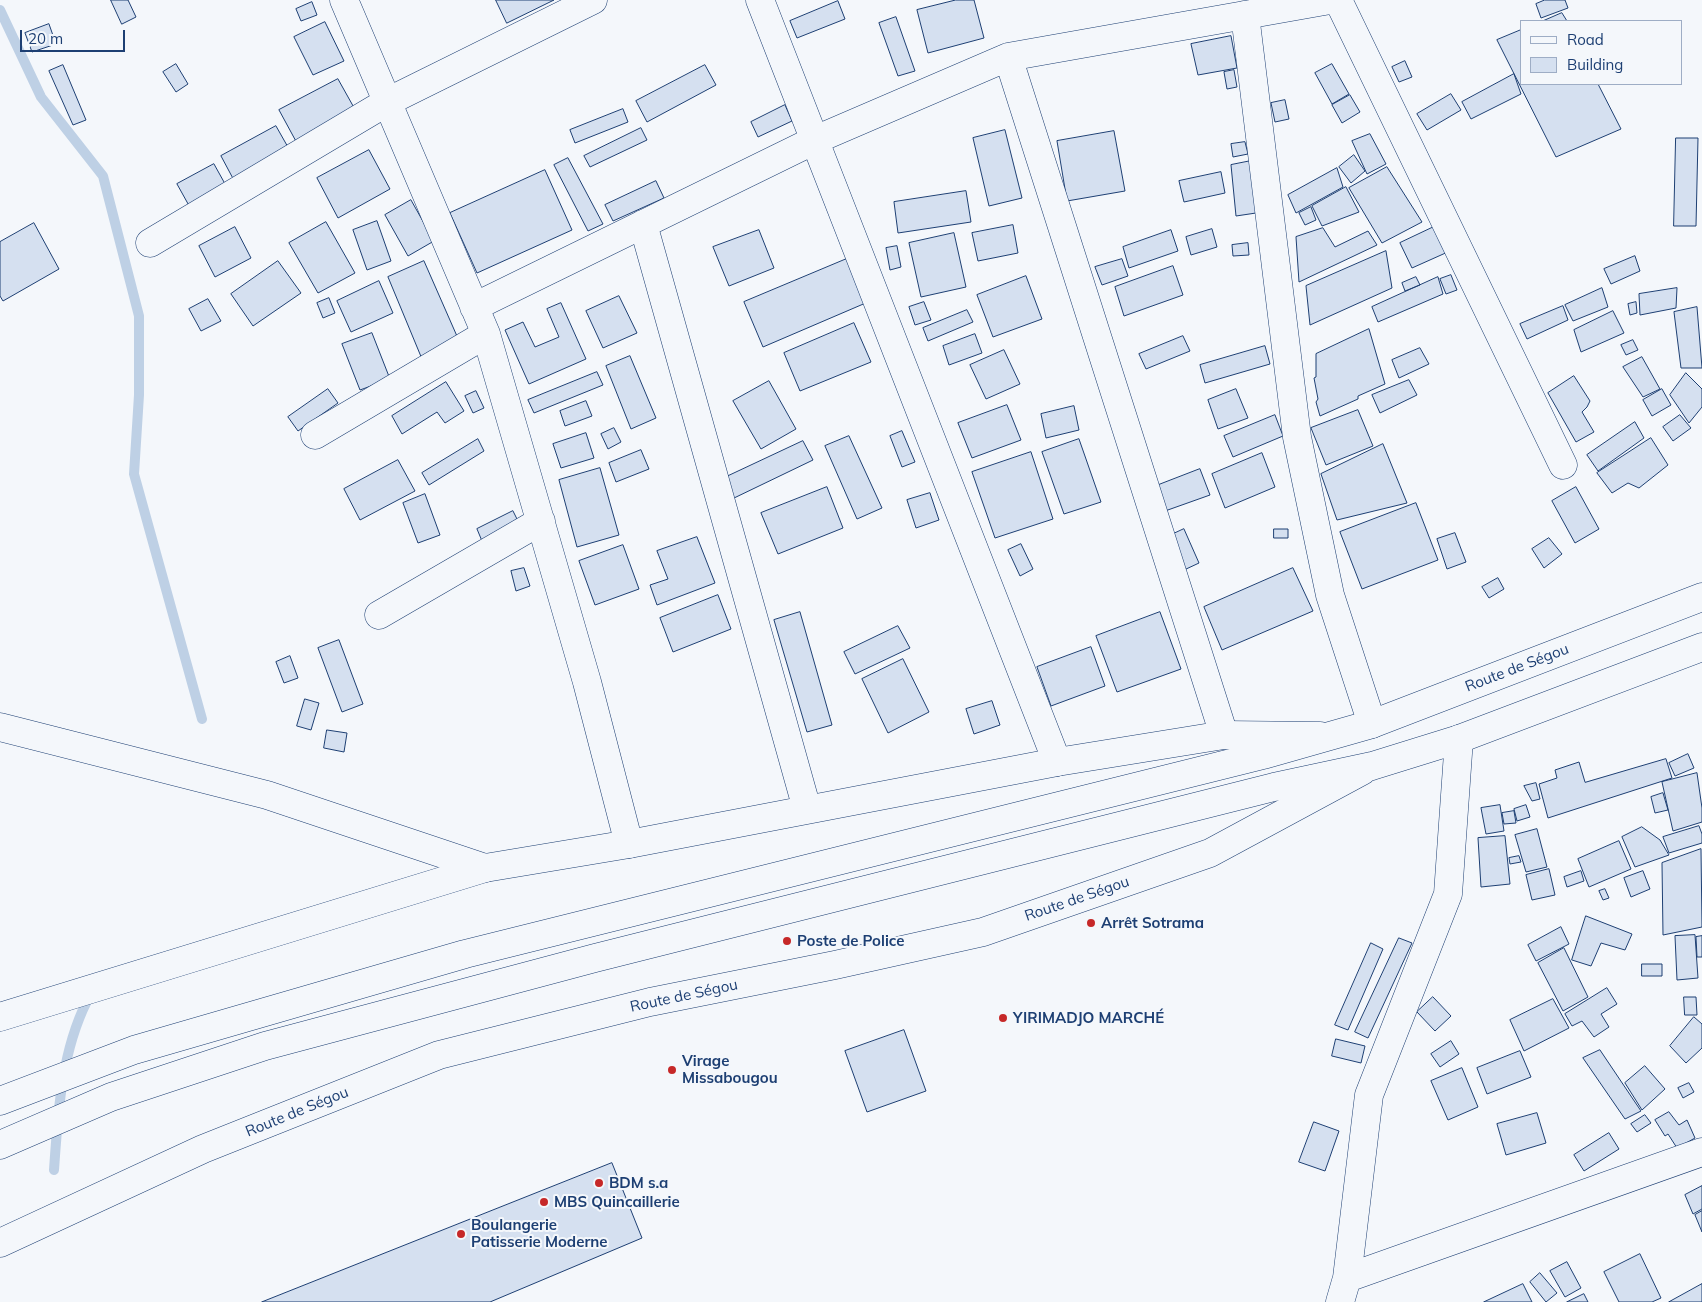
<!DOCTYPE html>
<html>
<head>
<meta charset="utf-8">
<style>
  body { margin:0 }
  #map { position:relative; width:1702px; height:1302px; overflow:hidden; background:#f4f7fb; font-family:Mulish,sans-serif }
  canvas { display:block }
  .legend { position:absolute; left:1520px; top:20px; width:162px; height:65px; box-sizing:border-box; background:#f4f7fb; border:1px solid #9eadc5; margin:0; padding:6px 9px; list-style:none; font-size:15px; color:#1d3f73 }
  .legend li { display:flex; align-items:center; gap:10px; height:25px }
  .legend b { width:25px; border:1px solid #9eadc5 }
  .scale { position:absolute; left:20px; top:30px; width:105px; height:22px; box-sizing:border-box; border:2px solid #1d3f73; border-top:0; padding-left:6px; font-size:15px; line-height:18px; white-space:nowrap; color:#1d3f73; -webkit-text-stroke:4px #f4f7fb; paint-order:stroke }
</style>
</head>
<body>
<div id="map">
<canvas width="1702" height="1302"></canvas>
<ul class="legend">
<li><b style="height:6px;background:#f4f7fb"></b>Road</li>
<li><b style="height:14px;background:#d5e0f0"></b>Building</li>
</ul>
<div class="scale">20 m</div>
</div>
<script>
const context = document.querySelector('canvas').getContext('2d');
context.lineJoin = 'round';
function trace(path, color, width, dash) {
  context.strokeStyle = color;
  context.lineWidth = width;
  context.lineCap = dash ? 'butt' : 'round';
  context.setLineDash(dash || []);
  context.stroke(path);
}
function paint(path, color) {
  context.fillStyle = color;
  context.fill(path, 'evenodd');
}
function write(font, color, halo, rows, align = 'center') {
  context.font = font + ' Mulish,sans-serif';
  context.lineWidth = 4;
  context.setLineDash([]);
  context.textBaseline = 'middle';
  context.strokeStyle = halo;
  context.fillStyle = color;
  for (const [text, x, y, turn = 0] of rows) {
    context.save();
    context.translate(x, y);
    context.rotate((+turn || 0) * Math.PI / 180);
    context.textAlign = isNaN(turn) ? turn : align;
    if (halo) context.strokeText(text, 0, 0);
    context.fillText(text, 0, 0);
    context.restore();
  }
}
const stream = new Path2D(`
  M0,10L41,97L103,176L139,316V395L134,474L202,719
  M54,1170C58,1113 61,1053 87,1001`);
const building = new Path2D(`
  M111,0H128L136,17L122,24Z
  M496,0H554L507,23Z
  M956,0H974L984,38L928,53L917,10Z
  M1545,0H1565L1568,8L1541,18L1536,4Z
  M838,1L845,19L797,38L790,21Z
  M312,2L317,15L301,21L296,9Z
  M1562,13L1567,21H1543Z
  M896,17L915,71L898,76L879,23Z
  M325,22L344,61L313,75L294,37Z
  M49,24L56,44L32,52L25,33Z
  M1521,30V84H1598L1621,129L1556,157L1497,40Z
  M1231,36L1237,68L1198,75L1191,44Z
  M1405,61L1412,77L1399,82L1392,67Z
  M176,64L188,84L176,92L163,72Z
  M1332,64L1349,94L1332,104L1315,73Z
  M63,65L86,120L73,125L49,71Z
  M705,65L716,85L647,122L636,101Z
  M1234,70L1237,87L1227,89L1224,72Z
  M1514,74L1521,94L1471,119L1462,102Z
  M338,79L357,113L298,145L279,110Z
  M1451,94L1461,110L1427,130L1417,114Z
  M1350,95L1360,112L1342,123L1332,105Z
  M1285,100L1289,119L1275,122L1271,103Z
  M785,105L792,121L758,137L751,122Z
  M623,109L628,122L575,143L570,130Z
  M276,126L293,156L237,186L221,156Z
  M641,128L647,140L590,167L584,156Z
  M1005,130L1022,198L989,206L973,138Z
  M1114,131L1125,191L1067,201L1057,141Z
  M1370,134L1386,164L1367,174L1352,141Z
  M1676,138H1698L1696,226H1674Z
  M1245,142L1248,154L1233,157L1231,144Z
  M369,150L390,189L338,218L317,178Z
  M1354,155L1365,171L1351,183L1339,167Z
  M568,158L603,224L588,231L554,165Z
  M1251,161L1256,213L1236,216L1231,165Z
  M214,164L229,191L192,211L177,184Z
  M1387,167L1422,222L1382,243L1349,188Z
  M1337,168L1343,187L1296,213L1288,195Z
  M545,170L572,230L477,273L450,213Z
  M1221,172L1225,193L1184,202L1179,181Z
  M656,181L664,198L613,221L605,205Z
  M1346,187L1359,212L1322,226L1312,206Z
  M966,191L971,222L898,233L894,202Z
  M411,200L434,241L408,256L385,215Z
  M1311,207L1316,220L1305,225L1299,213Z
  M377,221L391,261L367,270L353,230Z
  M326,222L355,273L318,293L289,243Z
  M34,223L59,269L3,301L0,296V242Z
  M1013,225L1018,253L978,261L972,233Z
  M1438,225L1450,251L1412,268L1400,243Z
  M235,227L251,258L215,277L199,246Z
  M1323,228L1335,247L1368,231L1377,245L1299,282L1296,237Z
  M1212,229L1217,247L1191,255L1186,237Z
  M759,230L774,268L729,286L713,247Z
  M1171,230L1178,251L1129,268L1123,247Z
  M954,233L966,287L921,297L909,243Z
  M1248,243L1249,255L1233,256L1232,245Z
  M897,246L901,267L890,270L886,248Z
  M1386,251L1392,288L1310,325L1306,286Z
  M1635,256L1640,271L1611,284L1604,269Z
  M849,258L868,302L763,347L744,302Z
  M1122,259L1128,276L1102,285L1095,267Z
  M278,261L301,293L253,326L231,294Z
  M424,261L460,343L422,359L388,277Z
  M1173,266L1183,295L1124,316L1115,287Z
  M1451,275L1457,290L1446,294L1440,279Z
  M1026,276L1042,319L993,337L977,295Z
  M1416,277L1420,285L1405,291L1402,283Z
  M1438,277L1443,294L1378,322L1372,307Z
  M379,281L393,313L351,332L337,301Z
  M1602,288L1608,307L1573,321L1565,305Z
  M1677,288L1676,308L1640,315L1639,294Z
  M619,296L637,333L603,348L586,311Z
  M329,298L335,313L323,318L317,303Z
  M208,299L221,321L201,331L189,309Z
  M924,302L931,320L915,325L909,307Z
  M1636,302L1637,313L1630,315L1628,304Z
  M561,303L586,359L529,384L505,330L523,322L535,347L559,337L547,309Z
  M1563,306L1568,320L1527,339L1520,324Z
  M1697,307L1702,368H1681L1674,312Z
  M967,310L973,322L928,341L923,328Z
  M1613,311L1624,333L1581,352L1574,330Z
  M854,323L871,362L800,391L784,353Z
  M1369,329L1385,384L1358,396V399L1320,416L1316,402L1318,399L1314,378L1316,377V354Z
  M372,333L390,379L360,390L342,344Z
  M975,334L982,353L949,365L943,346Z
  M1183,336L1190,351L1146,369L1139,354Z
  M1633,340L1638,350L1626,355L1621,345Z
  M1265,346L1270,364L1205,383L1200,365Z
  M1420,348L1429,364L1399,378L1392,360Z
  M1004,350L1020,384L986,399L970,365Z
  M630,356L656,418L631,429L606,366Z
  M1642,357L1660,389L1643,397L1623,367Z
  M597,372L603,385L534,413L528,400Z
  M1686,373L1702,389V407L1689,423L1670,395Z
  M1574,376L1590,401L1587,407L1582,412L1594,432L1576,442L1548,393Z
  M1409,380L1417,395L1380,413L1372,395Z
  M769,381L796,429L761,449L733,401Z
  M446,382L464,411L445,423L437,412L402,434L392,416Z
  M328,389L338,403L298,431L288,417Z
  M1236,389L1248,418L1218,429L1208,400Z
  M1662,389L1671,405L1652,416L1643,400Z
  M476,391L484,408L473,413L465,396Z
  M586,401L592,416L565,426L560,411Z
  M1007,405L1021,440L972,458L958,423Z
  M1074,406L1079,430L1046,438L1041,414Z
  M1358,410L1373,446L1326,465L1311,428Z
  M1275,415L1283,436L1233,457L1224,436Z
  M1680,415L1691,428L1673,441L1663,427Z
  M1635,422L1644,438L1598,471L1587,455Z
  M614,428L621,442L608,449L601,434Z
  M902,431L915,462L902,467L890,436Z
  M586,433L594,458L561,468L553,444Z
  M849,436L882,508L857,519L825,446Z
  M1651,438L1668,465L1639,488L1628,483L1612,493L1597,473Z
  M478,439L484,451L429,485L422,473Z
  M1079,439L1101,502L1064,514L1042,452Z
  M803,441L813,460L732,499L722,479Z
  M1383,444L1407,503L1337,520L1321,474Z
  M641,450L649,469L616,482L609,463Z
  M1031,452L1053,519L995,538L972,472Z
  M1262,453L1275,487L1225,508L1212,474Z
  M398,460L415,491L360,520L344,489Z
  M600,468L619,535L577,547L559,480Z
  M1200,469L1210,495L1165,511L1156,486Z
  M827,487L843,528L778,554L761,513Z
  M1576,487L1599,529L1575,543L1552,501Z
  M930,493L939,520L916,528L907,500Z
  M425,494L440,535L418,543L403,503Z
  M1416,503L1438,560L1362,589L1340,532Z
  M513,511L519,523L482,541L477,529Z
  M1184,529L1199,563L1184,570L1169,536Z
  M1274,529H1288V538H1274Z
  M1455,533L1466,562L1447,569L1437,539Z
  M697,537L715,583L657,605L650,585L668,579L657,551Z
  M1549,538L1562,554L1544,568L1532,549Z
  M1021,544L1033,569L1020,576L1008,550Z
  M623,545L639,589L595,605L579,561Z
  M524,568L530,586L516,591L511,571Z
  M1293,568L1313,611L1222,650L1204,607Z
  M1498,578L1504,589L1489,598L1482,587Z
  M718,595L731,629L673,652L660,618Z
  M800,612L832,725L807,732L774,620Z
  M1160,612L1181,669L1117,692L1096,636Z
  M898,626L910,648L855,674L844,652Z
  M339,640L363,704L342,712L318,648Z
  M1091,647L1105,686L1051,706L1037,667Z
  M290,656L298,678L284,683L276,662Z
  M903,659L929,712L888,733L862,679Z
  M305,699L319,703L311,730L297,726Z
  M992,701L1000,725L974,734L966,709Z
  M327,730L347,733L344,752L324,748Z
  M1688,754L1694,768L1675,776L1669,763Z
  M1666,759L1672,778L1548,818L1539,784L1557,778L1555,770L1579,762L1585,782Z
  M1697,773L1702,808V822L1673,831L1662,782Z
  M1536,783L1540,799L1532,801L1524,786Z
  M1663,793L1668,810L1655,813L1651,797Z
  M1500,805L1504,831L1486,834L1481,808Z
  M1526,805L1530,817L1517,821L1514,809Z
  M1514,811L1516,823L1504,824L1502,813Z
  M1699,826L1702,834V843L1669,853L1663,837Z
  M1642,827L1660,840L1669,855L1635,867L1622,837Z
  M1537,829L1547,867L1526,872L1515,835Z
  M1505,836L1510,884L1481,887L1478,838Z
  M1619,841L1631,869L1589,887L1578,859Z
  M1701,849L1702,927L1663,935L1662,863Z
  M1519,856L1521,862L1510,864L1509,858Z
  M1549,869L1555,895L1532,900L1526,875Z
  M1581,871L1584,881L1567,887L1564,877Z
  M1643,871L1650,889L1631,897L1624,878Z
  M1605,889L1609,898L1603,900L1599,891Z
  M1586,916L1632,934L1625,950L1601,943L1591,966L1572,960Z
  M1561,927L1569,944L1536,961L1528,945Z
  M1695,935L1698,978L1677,980L1675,936Z
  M1702,936V957H1697L1696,937Z
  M1399,938L1412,943L1368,1038L1355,1032Z
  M1371,943L1383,949L1348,1030L1335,1025Z
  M1564,948L1588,997L1563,1011L1538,963Z
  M1642,964H1662V976H1642Z
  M1607,988L1617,1004L1601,1014L1609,1027L1594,1037L1582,1021L1572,1026L1565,1014Z
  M1433,997L1451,1016L1435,1031L1417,1012Z
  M1684,997H1696L1697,1015H1685Z
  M1553,999L1569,1028L1524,1051L1510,1020Z
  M1694,1017L1702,1024V1048L1686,1063L1670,1046Z
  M904,1030L926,1091L867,1112L845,1051Z
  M1336,1039L1365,1046L1361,1063L1332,1056Z
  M1451,1041L1459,1054L1440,1067L1431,1054Z
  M1600,1050L1641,1111L1625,1119L1583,1058Z
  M1520,1051L1531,1077L1487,1094L1477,1068Z
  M1645,1066L1665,1089L1642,1110L1625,1083Z
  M1462,1068L1478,1107L1448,1120L1431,1081Z
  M1689,1083L1694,1092L1683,1098L1678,1088Z
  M1669,1112L1679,1125L1687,1120L1695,1138L1677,1148L1668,1134L1665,1136L1655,1120Z
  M1537,1113L1546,1143L1506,1155L1497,1124Z
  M1645,1115L1651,1123L1637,1132L1631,1124Z
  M1314,1122L1339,1131L1325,1171L1299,1162Z
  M1609,1133L1619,1149L1584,1171L1574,1155Z
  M612,1163L642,1238L490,1302H262Z
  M1702,1186V1209L1693,1214L1685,1195Z
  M1702,1211V1232L1695,1215Z
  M1640,1254L1661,1298L1652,1302H1619L1604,1272Z
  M1567,1262L1581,1288L1565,1297L1550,1271Z
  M1540,1273L1557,1293L1546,1302L1530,1282Z
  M1523,1284L1532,1302H1484Z
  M1702,1284V1302H1669Z
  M1584,1294L1588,1302H1567Z`);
const minor = new Path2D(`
  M344,0L486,334L587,682L629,844
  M760,0L1057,762
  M1338,0L1563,465
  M1245,15L1297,437L1330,595L1372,724
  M1008,57L1224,735
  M643,224L807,809
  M150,243L387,102L593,0
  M474,307L815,140L1008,57L1330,0
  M315,435L486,334
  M379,615L541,521
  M0,727L267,795L485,868
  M1347,1278L1702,1152
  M1340,1302L1347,1278L1369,1095L1448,894L1459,739`);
const major = new Path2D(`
  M0,1017L485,868L629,844L1057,762L1224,735L1320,736
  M0,1243L203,1149L439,1055L650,1002L835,965L983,932L1210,853L1362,771`);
const highway = new Path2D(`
  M0,1101L134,1050L465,954L1263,755L1372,724L1702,597
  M0,1145L111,1097L265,1046L595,958L1274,787L1372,766L1459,739L1702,647`);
const markers = [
  [1091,923,5,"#c62828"],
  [787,941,5,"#c62828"],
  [1003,1018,5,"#c62828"],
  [672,1070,5,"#c62828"],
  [599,1183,5,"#c62828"],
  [544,1202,5,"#c62828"],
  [461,1234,5,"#c62828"]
];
const streetNames = [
  ["Route de Ségou",1517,668,-21],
  ["Route de Ségou",1077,899,-19],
  ["Route de Ségou",684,996,-12],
  ["Route de Ségou",297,1112,-22]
];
const poiNames = [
  ["Arrêt Sotrama",1101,923],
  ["Poste de Police",797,941],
  ["YIRIMADJO MARCHÉ",1013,1018],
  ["Virage",682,1061],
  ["Missabougou",682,1078],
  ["BDM s.a",609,1183],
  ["MBS Quincaillerie",554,1202],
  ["Boulangerie",471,1225],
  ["Patisserie Moderne",471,1242]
];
trace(stream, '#bed0e5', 10);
paint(building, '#d5e0f0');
trace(building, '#1d3f73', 1);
trace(minor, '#1d3f73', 29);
trace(major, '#1d3f73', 29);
trace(highway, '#1d3f73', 29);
trace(minor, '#f4f7fb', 28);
trace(major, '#f4f7fb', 28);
trace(highway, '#f4f7fb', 28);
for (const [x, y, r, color] of markers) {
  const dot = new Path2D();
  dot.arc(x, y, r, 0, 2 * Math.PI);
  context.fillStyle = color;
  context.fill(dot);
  trace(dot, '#f4f7fb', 2);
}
write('15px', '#1d3f73', '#f4f7fb', streetNames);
write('bold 15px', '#1d3f73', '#f4f7fb', poiNames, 'left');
</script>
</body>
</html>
